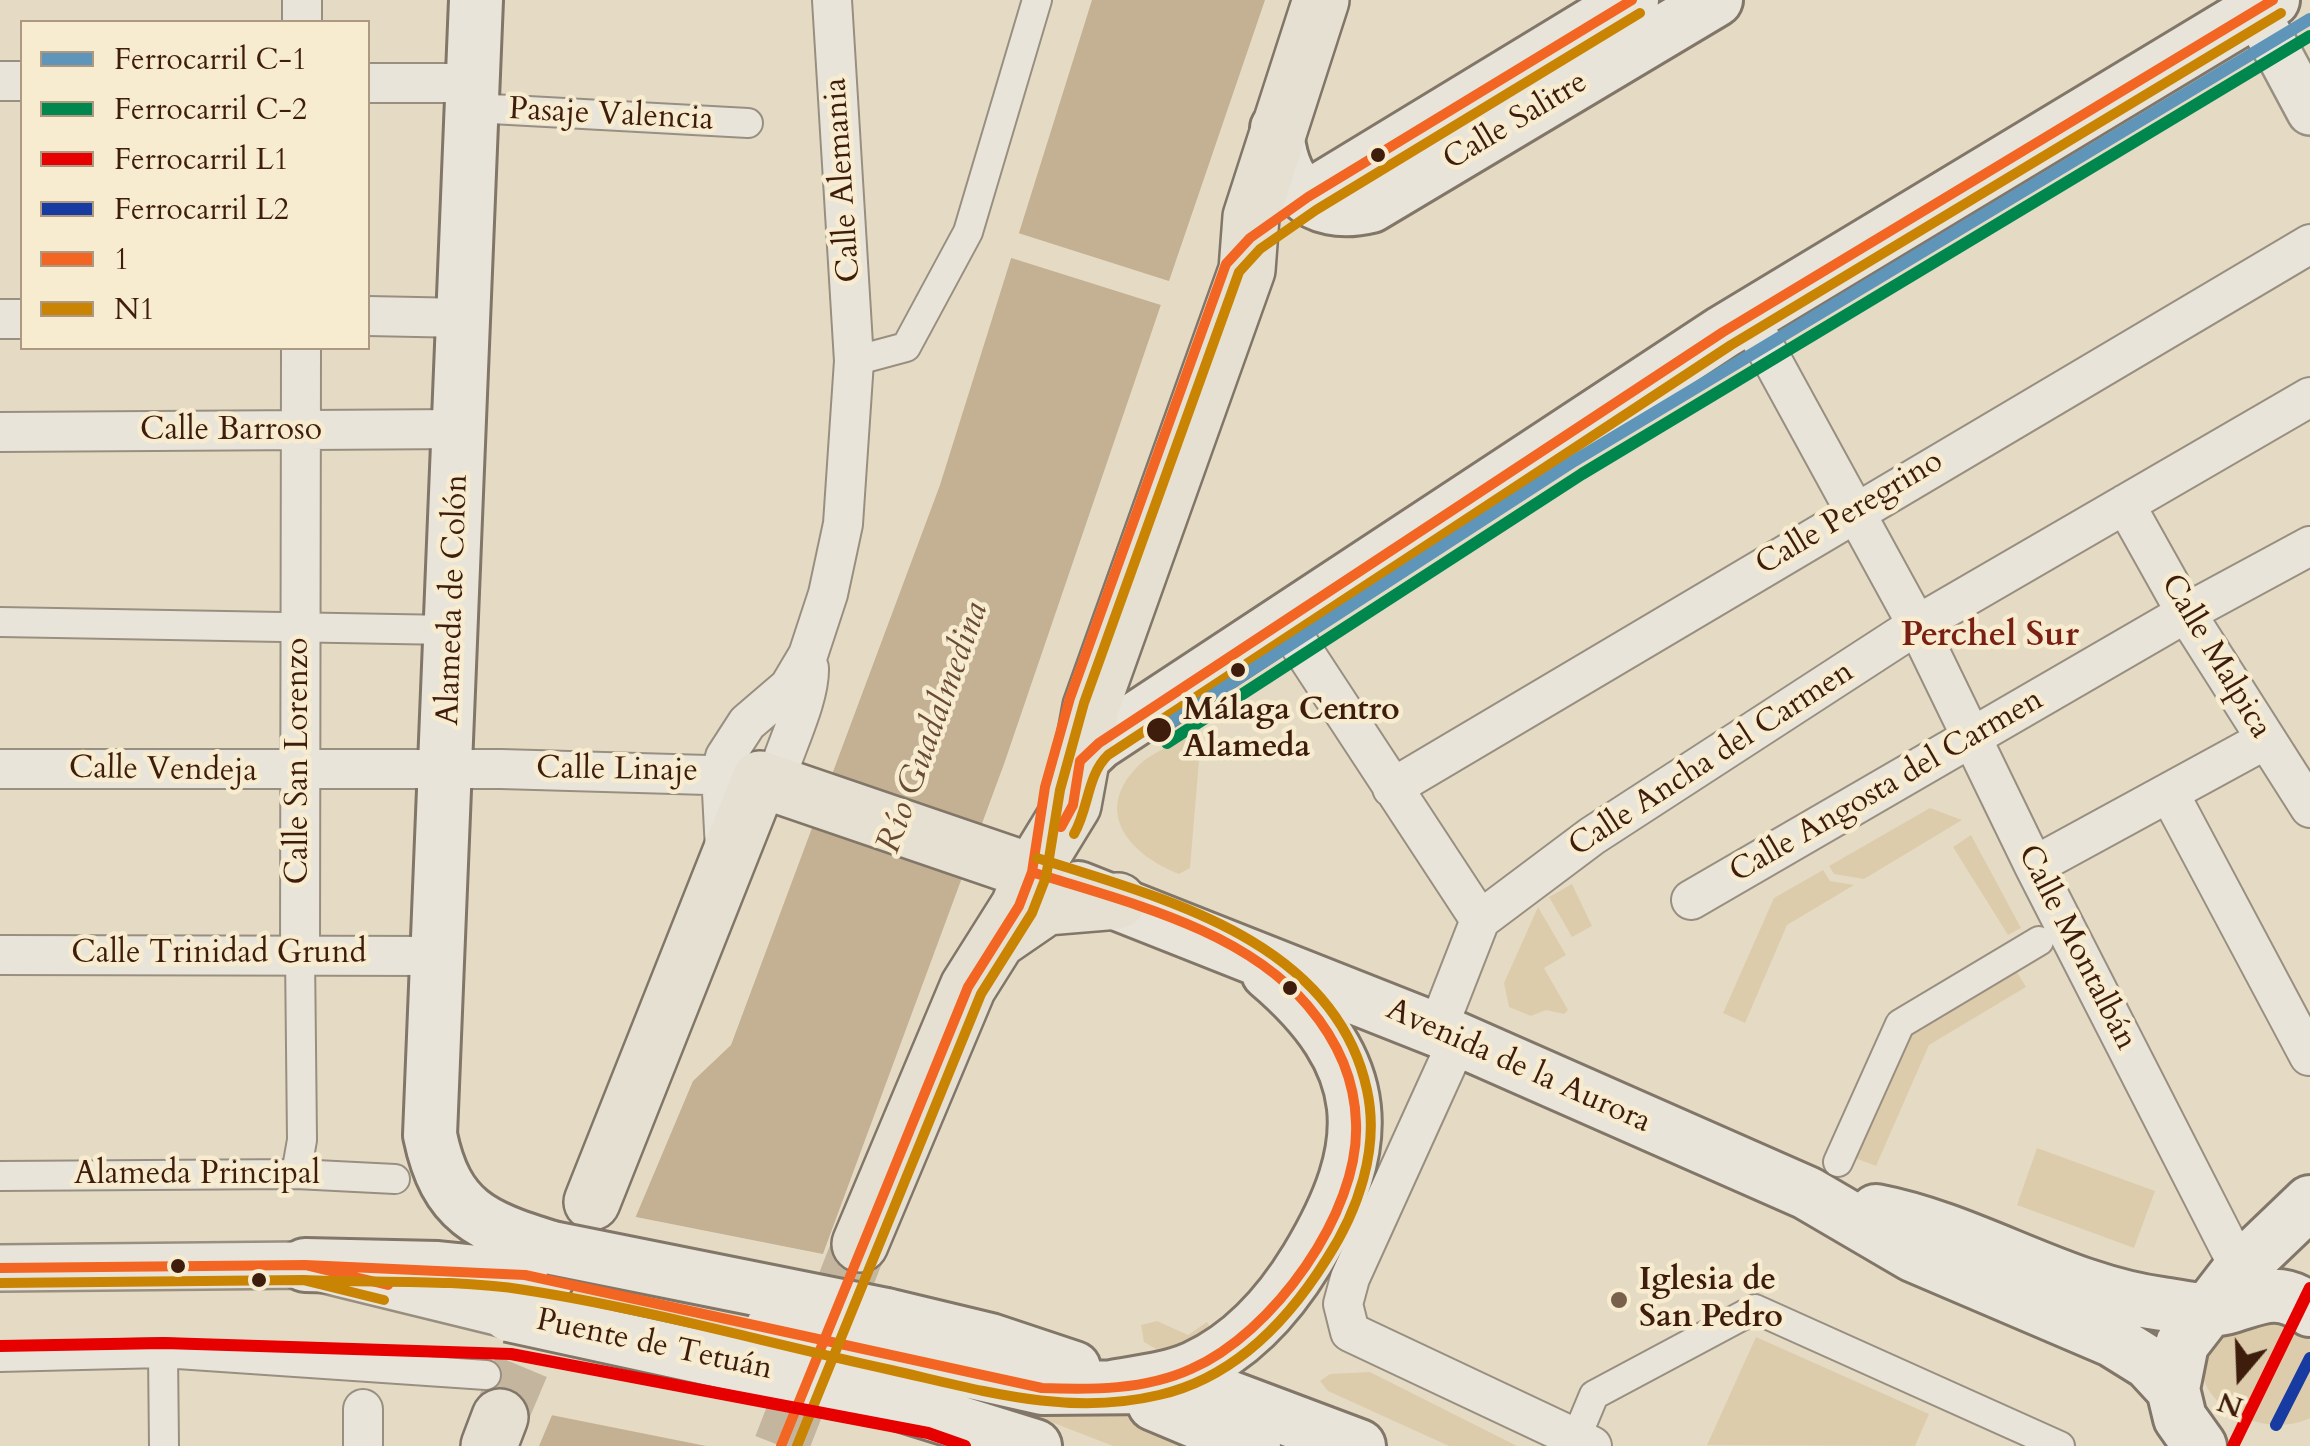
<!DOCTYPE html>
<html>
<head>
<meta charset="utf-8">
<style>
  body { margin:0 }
  #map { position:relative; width:2310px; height:1446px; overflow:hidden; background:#e5dbc4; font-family:Cardo,serif }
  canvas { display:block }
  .legend { position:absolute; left:20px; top:20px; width:350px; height:330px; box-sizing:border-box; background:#f7ecd0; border:2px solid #ad9982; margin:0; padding:12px 18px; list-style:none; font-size:30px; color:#3f1d0d }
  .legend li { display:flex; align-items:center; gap:20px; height:50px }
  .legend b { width:50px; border:2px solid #ad9982 }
  .north { position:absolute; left:2190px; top:1326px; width:100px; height:100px; -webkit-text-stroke:8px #f7ecd0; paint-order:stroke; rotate:199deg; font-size:28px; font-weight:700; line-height:40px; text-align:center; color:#3f1d0d }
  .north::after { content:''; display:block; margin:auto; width:35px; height:45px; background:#3f1d0d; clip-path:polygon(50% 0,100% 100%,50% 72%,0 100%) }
</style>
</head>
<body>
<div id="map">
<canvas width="2310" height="1446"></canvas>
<ul class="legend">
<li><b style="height:12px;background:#5f95b8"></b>Ferrocarril C-1</li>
<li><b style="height:12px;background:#00874d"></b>Ferrocarril C-2</li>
<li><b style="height:12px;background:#e60000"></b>Ferrocarril L1</li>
<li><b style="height:12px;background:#173ba0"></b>Ferrocarril L2</li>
<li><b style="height:12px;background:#f26522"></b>1</li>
<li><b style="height:12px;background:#c98403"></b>N1</li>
</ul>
<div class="north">N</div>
</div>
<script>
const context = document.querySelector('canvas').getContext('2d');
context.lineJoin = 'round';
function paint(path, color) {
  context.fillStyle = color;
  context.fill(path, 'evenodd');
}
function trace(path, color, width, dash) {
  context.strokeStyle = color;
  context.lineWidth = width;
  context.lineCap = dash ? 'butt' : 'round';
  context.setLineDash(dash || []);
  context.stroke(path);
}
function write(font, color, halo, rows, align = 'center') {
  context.font = font + ' Cardo,serif';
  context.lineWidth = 9;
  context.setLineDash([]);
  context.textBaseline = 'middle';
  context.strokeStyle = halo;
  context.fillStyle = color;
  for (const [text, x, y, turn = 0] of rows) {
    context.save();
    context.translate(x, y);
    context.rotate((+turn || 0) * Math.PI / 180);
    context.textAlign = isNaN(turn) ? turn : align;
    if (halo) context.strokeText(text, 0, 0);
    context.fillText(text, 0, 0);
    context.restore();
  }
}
const green = new Path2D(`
  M1183,739L1196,742L1200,749L1190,868L1179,874C1133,856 1092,815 1136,768C1148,755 1167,747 1183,739Z
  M1930,808L1962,820L1864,879L1834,874L1829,866Z
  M1971,835L2021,928L2008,935L1953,847Z
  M1823,870L1830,881L1854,885L1787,925L1745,1023L1723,1013L1774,898Z
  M1572,884L1592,926L1572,937L1549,897Z
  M1538,907L1566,955L1544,968L1568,1010L1564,1014L1546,1010L1531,1016L1509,1007L1504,983Z
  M2012,964L2026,987L1929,1045L1876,1166L1852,1157L1910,1027Z
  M2037,1148L2155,1191L2134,1248L2017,1205Z
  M2268,1319L2297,1328L2310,1340V1418C2252,1446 2161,1382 2224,1335C2235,1326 2255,1324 2268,1319Z
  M1157,1321L1188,1335L1207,1322L1212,1331L1184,1344L1156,1349L1144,1342L1141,1325Z
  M1756,1337L1929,1414L1915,1446L1707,1445Z
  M1370,1372L1517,1446H1449L1328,1391L1320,1381L1330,1374Z
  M864,1373L1122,1407L1210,1446H1113L1041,1418Z`);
const water = new Path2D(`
  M1092,0H1265L1004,764L752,1446H539L693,1081L731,1045L940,485Z`);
const pier = new Path2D(`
  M1012,231L1172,282L1164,306L1005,256Z
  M631,1216L828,1255L757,1446H706L546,1414Z`);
const primaryTunnel = new Path2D(`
  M500,1417L559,1278
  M781,1446L860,1244`);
const pedestrian = new Path2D(`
  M473,108L748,123
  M854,361L906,347L968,232L1037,0
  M0,622L451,630
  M1838,1162L1900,1024L2039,941
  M296,1174L302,1140L300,954
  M0,1176L296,1174L395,1179
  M163,1353L164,1446
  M0,1357L163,1353L486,1375
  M1576,1438L1594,1395L1755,1309L2060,1446`);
const minor = new Path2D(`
  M302,0V22
  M0,81H22
  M368,83H473
  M368,316L465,318
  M1748,316L1917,625L2034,866L2240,1269
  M0,319H22
  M0,432L461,429
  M2125,504L2186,613L2310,808
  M1284,621L1480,920
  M0,769H501L742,776
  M775,783C784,749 810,700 809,668
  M1392,788L2310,244
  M2169,793L2309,1056
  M725,850L721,773L725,757L747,723L789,687L808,655L828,594L843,524L854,361L832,0
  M2034,866L2265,740
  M1691,900L2186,613L2310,546
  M300,954L301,348
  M0,955L438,956
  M1437,1030L1480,920L1592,836L1917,625L2310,397
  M1458,1040L1350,1278L1343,1304L1350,1332L1592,1446
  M363,1446V1409`);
const tertiary = new Path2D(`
  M2250,0L2310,112
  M0,1268L305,1265L509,1315`);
const secondary = new Path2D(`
  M476,0L430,1135C446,1212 481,1226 552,1248
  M1277,128C1280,183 1310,221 1371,206L1716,0
  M1308,197L1632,0
  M1080,761L1099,743L1723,332L2273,0
  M1078,888L1437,1030L1807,1193L1913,1255L2112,1340L2149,1363L2173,1389
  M1876,1211C1975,1230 2063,1291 2162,1304C2177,1306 2193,1310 2208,1310C2244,1310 2271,1278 2310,1310
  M305,1265L438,1268L547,1279
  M886,1315L990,1340L1074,1368
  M873,1350L1042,1388L1156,1387L1226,1396L1359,1446
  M1112,1387C1139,1382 1169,1379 1194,1368C1244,1345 1279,1305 1307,1259C1377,1143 1375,1064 1268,973
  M858,1391L1035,1446
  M1154,1404L1254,1446
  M2200,1446L2180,1418L2173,1389L2182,1344L2240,1269L2310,1202`);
const primary = new Path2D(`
  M998,940L1046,907L1118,901
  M592,1202L760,779L1032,872
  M860,1244L968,987L1019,906L1032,872L1073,805L1091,707L1247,270L1251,217L1321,0
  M489,1446L500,1417`);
const secondaryBridge = new Path2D(`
  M552,1248L886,1315
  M509,1315L858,1391
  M772,1328L873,1350`);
const bus1 = new Path2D(`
  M1061,827L1073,805L1080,761L1099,743L1723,332L2273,0
  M305,1265L525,1275L1042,1388C1091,1390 1145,1390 1191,1369C1272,1334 1360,1213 1356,1123C1355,1079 1336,1039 1308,1006C1242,928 1125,902 1032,872
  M0,1268L305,1265L388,1285
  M781,1446L968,987L1019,906L1032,872L1045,787L1070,698L1226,264L1250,238L1308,197L1632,0`);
const bus2 = new Path2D(`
  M1074,834C1089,808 1087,775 1108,755L1731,345L2281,13
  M304,1280C377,1283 454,1279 525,1290C648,1309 770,1344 891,1370C980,1390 1067,1417 1159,1395C1234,1378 1287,1322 1326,1260C1358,1211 1380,1149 1367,1090C1335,940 1162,898 1037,858
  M0,1283L303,1280L384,1300
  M797,1446L981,994L1032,913L1046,877L1060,790L1084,703L1239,272L1260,249L1316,210L1640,13`);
const rail1 = new Path2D(`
  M1159,730L1574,461L2310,19`);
const rail2 = new Path2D(`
  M1167,743L1582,474L2310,36`);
const rail3 = new Path2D(`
  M0,1346L164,1343L511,1354L928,1433L965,1446
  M2233,1446L2310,1288`);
const rail4 = new Path2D(`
  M2276,1425L2310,1358`);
const markers = [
  [1378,155,9,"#3f1d0d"],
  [1238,670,9,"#3f1d0d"],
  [1159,730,14,"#3f1d0d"],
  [1290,988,9,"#3f1d0d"],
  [178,1266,9,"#3f1d0d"],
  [259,1280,9,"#3f1d0d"],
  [1619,1300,10,"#79604d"]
];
const streetNames = [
  ["Pasaje Valencia",611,116,3],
  ["Calle Salitre",1516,122,-31],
  ["Calle Alemania",844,180,-94],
  ["Calle Barroso",231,432],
  ["Calle Peregrino",1850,514,-31],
  ["Alameda de Colón",454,600,-88],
  ["Calle Malpica",2215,657,59],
  ["Calle Ancha del Carmen",1712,760,-33],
  ["Calle San Lorenzo",300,761,-90],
  ["Calle Vendeja",163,771,1],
  ["Calle Linaje",617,771,1],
  ["Calle Angosta del Carmen",1887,787,-30],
  ["Calle Montalbán",2076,948,63],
  ["Calle Trinidad Grund",219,955],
  ["Avenida de la Aurora",1518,1067,24],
  ["Alameda Principal",197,1176],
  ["Puente de Tetuán",654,1346,12]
];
const stopNames = [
  ["Málaga Centro",1183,712],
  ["Alameda",1183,749]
];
const poiNames = [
  ["Iglesia de",1639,1282],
  ["San Pedro",1639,1319]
];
const neighbourhoodNames = [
  ["Perchel Sur",1990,637]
];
const waterNames = [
  ["Río Guadalmedina",934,728,-70]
];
paint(green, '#dcccac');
paint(water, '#c4b092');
paint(pier, '#e5dbc4');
trace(primaryTunnel, '#c4b59f', 55, [55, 28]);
trace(pedestrian, '#998f80', 32);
trace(minor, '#998f80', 42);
trace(tertiary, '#998f80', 50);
trace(secondary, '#817668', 58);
trace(primary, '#817668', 60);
trace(pedestrian, '#e9e4d9', 28);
trace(minor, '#e9e4d9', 38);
trace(tertiary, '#e9e4d9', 45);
trace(secondary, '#e9e4d9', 52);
trace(primary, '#e6e0d2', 55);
trace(secondaryBridge, '#817668', 58, []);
trace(secondaryBridge, '#e9e4d9', 52);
trace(bus1, '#f26522', 10);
trace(bus2, '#c98403', 10);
trace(rail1, '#5f95b8', 12);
trace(rail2, '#00874d', 12);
trace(rail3, '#e60000', 12);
trace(rail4, '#173ba0', 12);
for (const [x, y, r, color] of markers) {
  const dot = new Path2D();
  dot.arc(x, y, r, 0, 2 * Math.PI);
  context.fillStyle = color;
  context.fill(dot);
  trace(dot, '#f7ecd0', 4);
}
write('32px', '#3f1d0d', '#f7ecd0', streetNames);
write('bold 32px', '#3f1d0d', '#f7ecd0', stopNames, 'left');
write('bold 32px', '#3f1d0d', '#f7ecd0', poiNames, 'left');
write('bold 35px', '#7a1f14', '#f7ecd0', neighbourhoodNames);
write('italic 35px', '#694a34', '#f7ecd0', waterNames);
</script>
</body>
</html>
